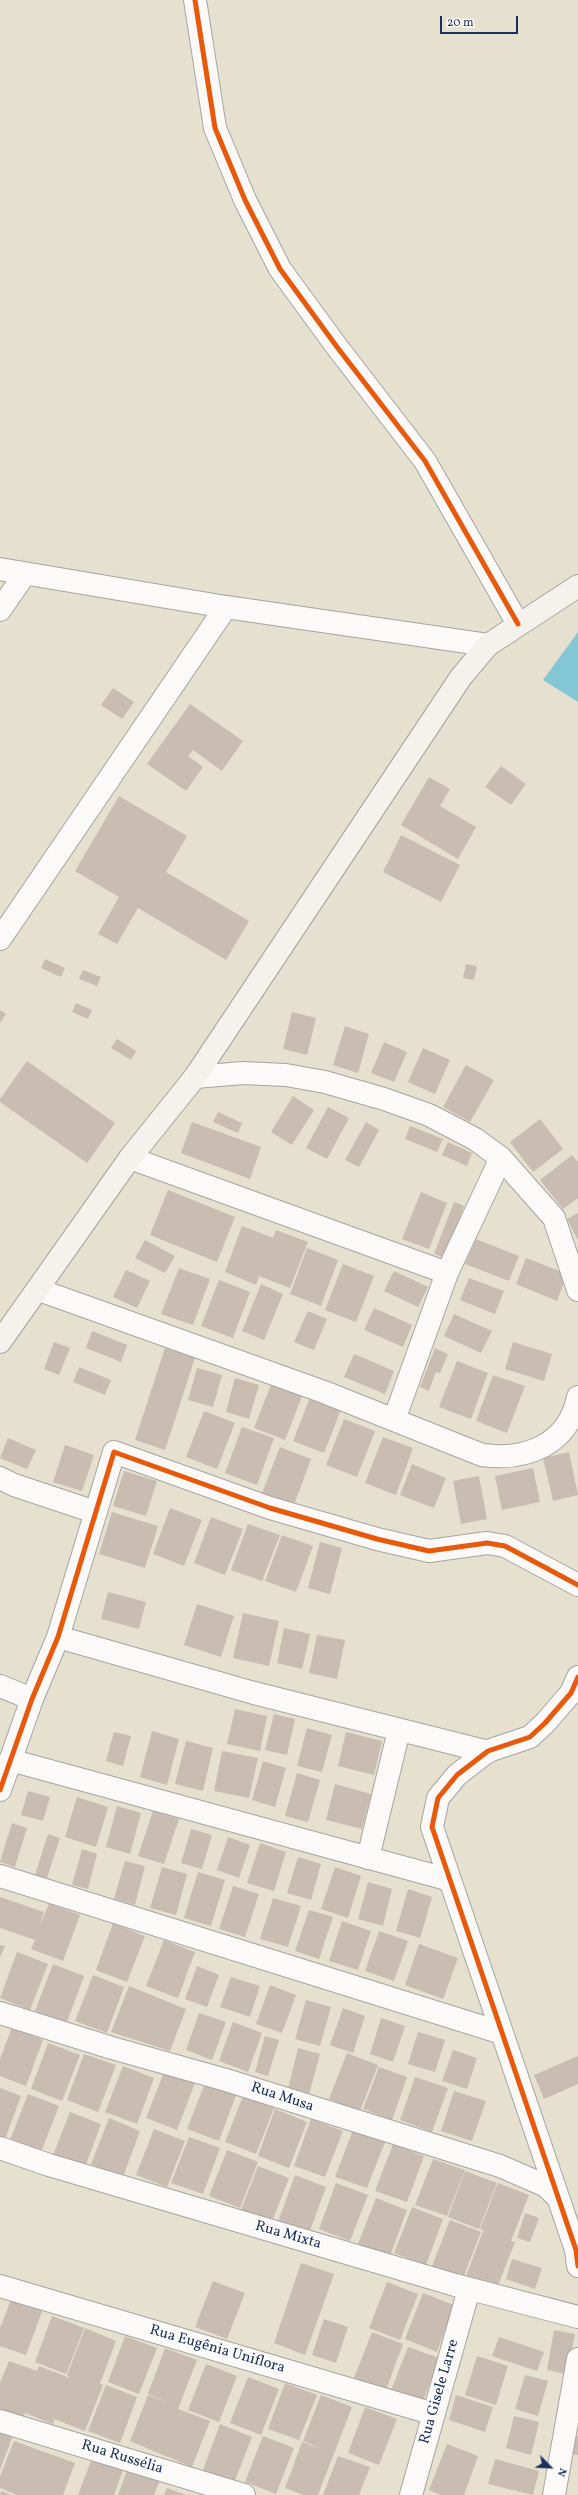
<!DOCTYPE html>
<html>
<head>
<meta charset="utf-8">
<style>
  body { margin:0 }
  #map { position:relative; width:578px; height:2495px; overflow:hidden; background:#e6e0cf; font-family:Vollkorn,serif }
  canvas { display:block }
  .north { position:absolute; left:530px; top:2447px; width:40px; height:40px; -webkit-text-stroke:3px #fff; paint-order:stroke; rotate:114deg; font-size:11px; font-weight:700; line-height:16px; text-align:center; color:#1b2f5e }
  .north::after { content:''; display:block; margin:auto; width:14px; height:18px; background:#1b2f5e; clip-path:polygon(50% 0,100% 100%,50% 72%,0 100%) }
  .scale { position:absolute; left:440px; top:16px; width:78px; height:18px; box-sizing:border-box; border:2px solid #1b2f5e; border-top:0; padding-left:5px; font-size:12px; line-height:14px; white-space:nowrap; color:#1b2f5e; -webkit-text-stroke:3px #fff; paint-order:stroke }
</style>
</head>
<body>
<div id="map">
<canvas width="578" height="2495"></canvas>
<div class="north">N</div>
<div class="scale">20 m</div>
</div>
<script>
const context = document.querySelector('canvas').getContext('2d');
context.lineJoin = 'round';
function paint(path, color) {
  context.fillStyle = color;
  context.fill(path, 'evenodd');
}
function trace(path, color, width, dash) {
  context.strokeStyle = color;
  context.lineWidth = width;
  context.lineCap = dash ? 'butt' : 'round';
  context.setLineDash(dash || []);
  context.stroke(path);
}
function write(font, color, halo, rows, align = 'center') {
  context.font = font + ' Vollkorn,serif';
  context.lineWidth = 3;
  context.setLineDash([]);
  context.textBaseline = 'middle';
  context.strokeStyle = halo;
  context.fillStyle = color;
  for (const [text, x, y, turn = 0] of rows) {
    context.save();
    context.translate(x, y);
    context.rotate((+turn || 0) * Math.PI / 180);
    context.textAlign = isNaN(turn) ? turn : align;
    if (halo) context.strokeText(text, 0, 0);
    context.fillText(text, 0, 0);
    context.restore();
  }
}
const water = new Path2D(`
  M578,632V702L543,680Z`);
const building = new Path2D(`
  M113,688L134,702L122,719L101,705Z
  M190,704L243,741L222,771L193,750L188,756L203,767L186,791L147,764Z
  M501,766L526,784L511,805L485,787Z
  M429,777L450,789L440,806L476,827L458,859L401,825Z
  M119,796L187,836L166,872L249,921L226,960L138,908L117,944L98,934L119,897L75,871Z
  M401,835L460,865L441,902L383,872Z
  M45,959L65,968L61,977L41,968Z
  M466,964L477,966L474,980L463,978Z
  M83,970L101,977L97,986L79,979Z
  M76,1003L92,1010L88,1019L72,1012Z
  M0,1010L6,1014L0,1023Z
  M292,1012L316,1018L307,1055L283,1049Z
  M345,1026L369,1034L358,1073L333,1065Z
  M117,1039L136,1051L131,1060L111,1048Z
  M384,1042L407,1052L394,1082L371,1073Z
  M423,1048L450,1060L435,1094L408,1082Z
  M27,1061L115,1123L87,1163L0,1102V1099Z
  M466,1065L494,1080L470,1122L443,1107Z
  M293,1096L314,1110L292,1145L271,1132Z
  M328,1107L349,1118L327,1159L306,1148Z
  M218,1112L242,1123L238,1133L213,1122Z
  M540,1119L563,1149L533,1172L510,1142Z
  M192,1122L261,1147L250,1179L181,1153Z
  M366,1122L379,1130L359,1167L345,1160Z
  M410,1126L443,1139L437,1152L405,1139Z
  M448,1142L472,1153L467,1166L442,1155Z
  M572,1155L578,1162V1198L563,1209L540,1180Z
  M168,1190L235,1217L217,1262L150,1235Z
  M421,1192L447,1203L429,1249L402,1239Z
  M454,1202L464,1206L445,1258L434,1254Z
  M578,1213V1240L567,1219Z
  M242,1226L273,1238L276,1230L308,1242L290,1288L259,1276L256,1285L225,1272Z
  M476,1239L519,1256L509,1281L465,1264Z
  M145,1240L175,1256L165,1273L135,1258Z
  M307,1248L338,1260L321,1306L290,1294Z
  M526,1258L567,1274L557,1301L516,1284Z
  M343,1264L374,1276L356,1322L325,1310Z
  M179,1268L210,1279L193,1325L161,1314Z
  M126,1270L150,1281L137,1308L113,1297Z
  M394,1271L428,1287L418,1307L384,1291Z
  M469,1278L504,1291L495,1314L460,1300Z
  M219,1280L250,1292L233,1338L201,1326Z
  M261,1284L283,1294L264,1340L242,1331Z
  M374,1308L412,1325L403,1347L364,1330Z
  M308,1311L327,1319L314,1350L294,1342Z
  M454,1314L492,1331L481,1353L444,1336Z
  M92,1331L127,1345L121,1362L86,1348Z
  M54,1342L70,1348L59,1375L44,1369Z
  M513,1342L552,1354L544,1381L505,1369Z
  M165,1348L195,1358L165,1450L135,1440Z
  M435,1348L448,1354L440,1373L436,1372L429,1391L420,1387Z
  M354,1354L394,1371L385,1394L344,1377Z
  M457,1361L488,1373L471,1419L439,1407Z
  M79,1367L111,1380L105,1395L73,1382Z
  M197,1368L222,1375L213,1407L188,1400Z
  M493,1375L525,1386L507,1433L476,1421Z
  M235,1378L259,1385L249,1419L226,1412Z
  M272,1382L303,1394L285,1440L254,1428Z
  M311,1395L342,1407L324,1453L293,1441Z
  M204,1411L235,1423L217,1469L186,1457Z
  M344,1419L375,1431L357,1477L326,1465Z
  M242,1427L274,1438L257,1485L225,1473Z
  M383,1437L413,1448L396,1495L365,1483Z
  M8,1438L36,1450L27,1469L0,1458Z
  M65,1445L94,1455L82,1491L53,1482Z
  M280,1447L311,1459L294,1505L262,1493Z
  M569,1452L578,1495L553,1501L543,1458Z
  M412,1464L446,1478L434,1508L400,1495Z
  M533,1468L540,1502L502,1510L495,1476Z
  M124,1471L157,1481L146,1516L113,1506Z
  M479,1476L487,1519L461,1524L453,1481Z
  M170,1508L202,1520L184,1566L153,1554Z
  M112,1512L158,1526L145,1568L99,1554Z
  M211,1517L243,1529L225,1575L194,1563Z
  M248,1524L280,1535L262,1581L231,1570Z
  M282,1535L313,1546L296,1592L265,1581Z
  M320,1542L342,1548L330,1594L308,1588Z
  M108,1592L146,1602L139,1629L101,1619Z
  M197,1604L234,1616L221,1657L184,1645Z
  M243,1613L279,1621L269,1666L233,1658Z
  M284,1628L310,1634L302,1669L277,1663Z
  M317,1635L345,1640L337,1679L309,1673Z
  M235,1709L267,1716L260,1751L227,1744Z
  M274,1714L295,1719L287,1755L265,1750Z
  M307,1728L332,1735L322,1772L297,1766Z
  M152,1731L179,1739L167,1785L140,1777Z
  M114,1732L131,1736L123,1766L106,1761Z
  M346,1732L382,1741L374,1775L338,1766Z
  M186,1741L213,1748L203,1791L175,1784Z
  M222,1751L258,1758L249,1798L214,1791Z
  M263,1761L286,1768L275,1807L252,1800Z
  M297,1773L320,1780L308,1822L285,1816Z
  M335,1784L371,1794L362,1829L326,1820Z
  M28,1791L50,1797L43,1821L21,1815Z
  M77,1797L108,1807L96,1847L65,1837Z
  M117,1806L141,1813L130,1854L106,1847Z
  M153,1811L179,1819L164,1864L138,1856Z
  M12,1823L27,1828L15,1867L0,1862Z
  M191,1829L212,1835L202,1869L181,1863Z
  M48,1834L60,1838L47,1878L35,1875Z
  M228,1837L250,1845L239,1878L217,1870Z
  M260,1843L286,1852L274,1891L247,1883Z
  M82,1849L97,1854L88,1889L72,1885Z
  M298,1857L321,1864L311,1900L287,1893Z
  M125,1861L145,1866L135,1905L114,1899Z
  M162,1867L187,1874L176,1915L150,1908Z
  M335,1867L361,1876L348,1918L321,1909Z
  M198,1872L225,1880L211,1926L184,1918Z
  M368,1882L392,1889L383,1926L358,1919Z
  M233,1886L259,1894L245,1937L219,1929Z
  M408,1889L432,1897L420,1938L396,1931Z
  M0,1897L44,1912L40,1926L49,1903L80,1915L63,1961L31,1949L35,1940L0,1928Z
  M273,1898L301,1906L288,1947L260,1939Z
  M309,1910L333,1917L319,1959L295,1951Z
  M342,1921L371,1931L358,1970L329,1961Z
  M113,1923L145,1936L127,1982L96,1970Z
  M379,1931L408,1941L394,1981L365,1971Z
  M164,1940L195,1952L178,1998L146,1986Z
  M419,1944L458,1958L443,1999L405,1985Z
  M0,1945L5,1946L0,1958Z
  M17,1952L48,1964L30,2010L0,1998Z
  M53,1964L84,1976L67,2022L35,2011Z
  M197,1966L219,1975L207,2007L185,1999Z
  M93,1975L124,1987L107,2033L75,2021Z
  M231,1977L260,1986L250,2017L220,2007Z
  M270,1985L296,1995L282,2033L256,2024Z
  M129,1986L186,2009L170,2051L111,2032Z
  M306,2000L331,2007L320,2046L295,2039Z
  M343,2008L365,2016L353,2053L330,2045Z
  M199,2013L226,2022L212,2060L186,2050Z
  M381,2018L405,2026L393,2062L370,2054Z
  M233,2022L262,2033L248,2072L219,2061Z
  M12,2027L43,2040L26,2086L0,2076V2059Z
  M418,2032L445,2040L435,2072L408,2064Z
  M265,2036L279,2040L268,2076L255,2072Z
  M48,2043L80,2055L62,2101L31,2089Z
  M298,2048L320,2054L309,2095L288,2089Z
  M453,2050L477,2058L467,2089L442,2081Z
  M347,2053L378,2065L360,2111L329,2099Z
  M84,2054L116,2065L98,2112L67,2100Z
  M578,2056V2084L544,2099L534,2075Z
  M123,2066L154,2078L137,2124L105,2112Z
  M379,2067L407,2077L392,2120L363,2109Z
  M164,2072L195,2083L177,2130L146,2118Z
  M415,2077L448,2088L432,2132L400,2120Z
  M205,2083L236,2095L219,2141L187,2129Z
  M0,2088L21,2096L4,2142L0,2141Z
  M454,2091L486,2101L472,2141L441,2131Z
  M28,2094L59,2106L41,2152L10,2140Z
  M243,2096L274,2108L256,2154L225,2142Z
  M275,2109L307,2122L289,2168L258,2156Z
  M70,2112L101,2124L84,2170L52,2158Z
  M109,2118L140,2131L123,2177L91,2164Z
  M311,2119L343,2131L325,2177L294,2166Z
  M154,2129L185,2141L167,2187L136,2175Z
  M353,2130L385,2142L367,2188L335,2177Z
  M189,2137L220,2148L203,2194L171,2183Z
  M393,2144L424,2156L407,2202L375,2191Z
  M227,2150L258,2162L240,2208L209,2196Z
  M433,2159L465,2170L447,2216L415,2205Z
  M258,2166L289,2178L271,2224L240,2212Z
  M465,2171L497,2183L479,2229L448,2217Z
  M295,2175L326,2187L309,2233L278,2222Z
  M336,2183L368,2195L350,2241L319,2229Z
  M498,2183L529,2195L511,2241L515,2242L497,2288L466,2276L483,2231L487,2232L480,2229Z
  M376,2198L407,2210L390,2256L358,2244Z
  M412,2207L443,2219L426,2265L394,2253Z
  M525,2213L539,2218L530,2242L517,2238Z
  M450,2220L481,2232L463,2278L432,2266Z
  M512,2259L542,2268L535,2289L506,2279Z
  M301,2263L334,2274L305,2355L274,2343Z
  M213,2281L245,2293L227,2339L195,2327Z
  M387,2282L418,2294L400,2340L369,2328Z
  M423,2293L454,2305L437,2352L405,2339Z
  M12,2297L43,2309L26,2355L0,2346V2328Z
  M52,2316L84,2328L66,2374L35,2362Z
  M324,2319L348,2327L336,2363L312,2355Z
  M85,2328L116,2341L100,2384L103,2385L85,2431L54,2419L53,2424L25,2413L23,2418L0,2410V2383L9,2361L37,2371L39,2366L70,2378L67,2375Z
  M554,2330L575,2334L567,2374L547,2370Z
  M372,2332L403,2344L386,2390L354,2378Z
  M125,2336L157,2348L139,2394L108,2382Z
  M499,2337L544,2352L537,2371L492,2356Z
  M408,2347L439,2358L422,2404L390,2393Z
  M165,2348L197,2360L178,2409L210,2421L192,2467L130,2441L148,2395L172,2404L148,2394Z
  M477,2356L508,2366L496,2405L465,2395Z
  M206,2364L237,2376L219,2422L188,2410Z
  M525,2375L548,2381L538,2416L515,2409Z
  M248,2377L279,2389L261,2435L230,2423Z
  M285,2383L317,2395L299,2440L268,2429Z
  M106,2385L137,2397L120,2443L88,2431Z
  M321,2395L352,2407L318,2495H304L285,2488L302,2442L324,2450L303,2441Z
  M456,2395L493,2407L485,2432L449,2420Z
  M365,2407L397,2419L379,2465L348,2453Z
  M514,2416L539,2422L531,2455L506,2448Z
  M220,2424L252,2437L234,2483L203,2470Z
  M0,2430L13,2435L0,2470Z
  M263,2436L294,2448L276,2494L245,2482Z
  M572,2436H578V2455H573Z
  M14,2441L75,2463L63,2495H17L0,2488V2476Z
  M447,2444L478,2456L464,2495H441L429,2490Z
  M338,2456L370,2467L359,2495H323Z
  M92,2458L123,2470L114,2495H78Z
  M495,2459L539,2471L533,2495L488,2484Z
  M128,2468L160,2480L154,2495H118Z
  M167,2488L186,2495H164Z
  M1,2491L11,2495H0Z`);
const minor = new Path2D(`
  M195,0L215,128L245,200L280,269L337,347L425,461L518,624
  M0,569L226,607L488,645
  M0,610L25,574
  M0,939L226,607
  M195,1077L243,1073L286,1075L325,1082L384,1099L429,1115L475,1139L501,1158L554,1218L578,1290
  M130,1158L447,1273
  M39,1290L324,1392L482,1455C526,1461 568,1445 578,1397
  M394,1420L447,1273L501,1158
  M0,1478L14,1485L95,1512
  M58,1637L254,1693L488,1752
  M578,1677L571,1693L545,1723L530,1737L488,1751L457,1775L438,1798L432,1827L576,2250L578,2266
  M0,1686L32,1699
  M10,1760L450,1880
  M0,1790L32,1699L58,1637L114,1452L270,1508L377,1539L429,1551L487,1543L505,1546L578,1585
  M368,1858L399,1730
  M0,1876L502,2033
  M0,2013L112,2048L226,2080L500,2166L546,2186L557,2197
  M0,2148L49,2165L455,2285L578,2317
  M0,2286L434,2414
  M0,2421L244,2495
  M411,2495L469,2289
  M554,2495L578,2359`);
const secondary = new Path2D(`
  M0,1342L130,1158L195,1077L461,677L488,645L578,586`);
const cycleway = new Path2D(`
  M195,0L215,128L245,200L280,269L337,347L425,461L518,624
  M578,1677L571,1693L545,1723L530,1737L488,1751L457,1775L438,1798L432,1827L576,2250L578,2266
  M0,1790L32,1699L58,1637L114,1452L270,1508L377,1539L429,1551L487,1543L505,1546L578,1585`);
const streetNames = [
  ["Rua Musa",282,2098,18],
  ["Rua Mixta",288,2236,16],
  ["Rua Eugênia Uniflora",217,2350,16],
  ["Rua Gisele Larre",440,2392,-74],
  ["Rua Russélia",122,2458,17]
];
paint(water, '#83c7d4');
paint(building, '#c8bdb0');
trace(minor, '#a4a4a0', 24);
trace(secondary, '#a4a4a0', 24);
trace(minor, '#fbfaf8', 22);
trace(secondary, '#f5f2ed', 22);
trace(cycleway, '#e8590c', 5);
write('15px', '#1b2f5e', '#fff', streetNames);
</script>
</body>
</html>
